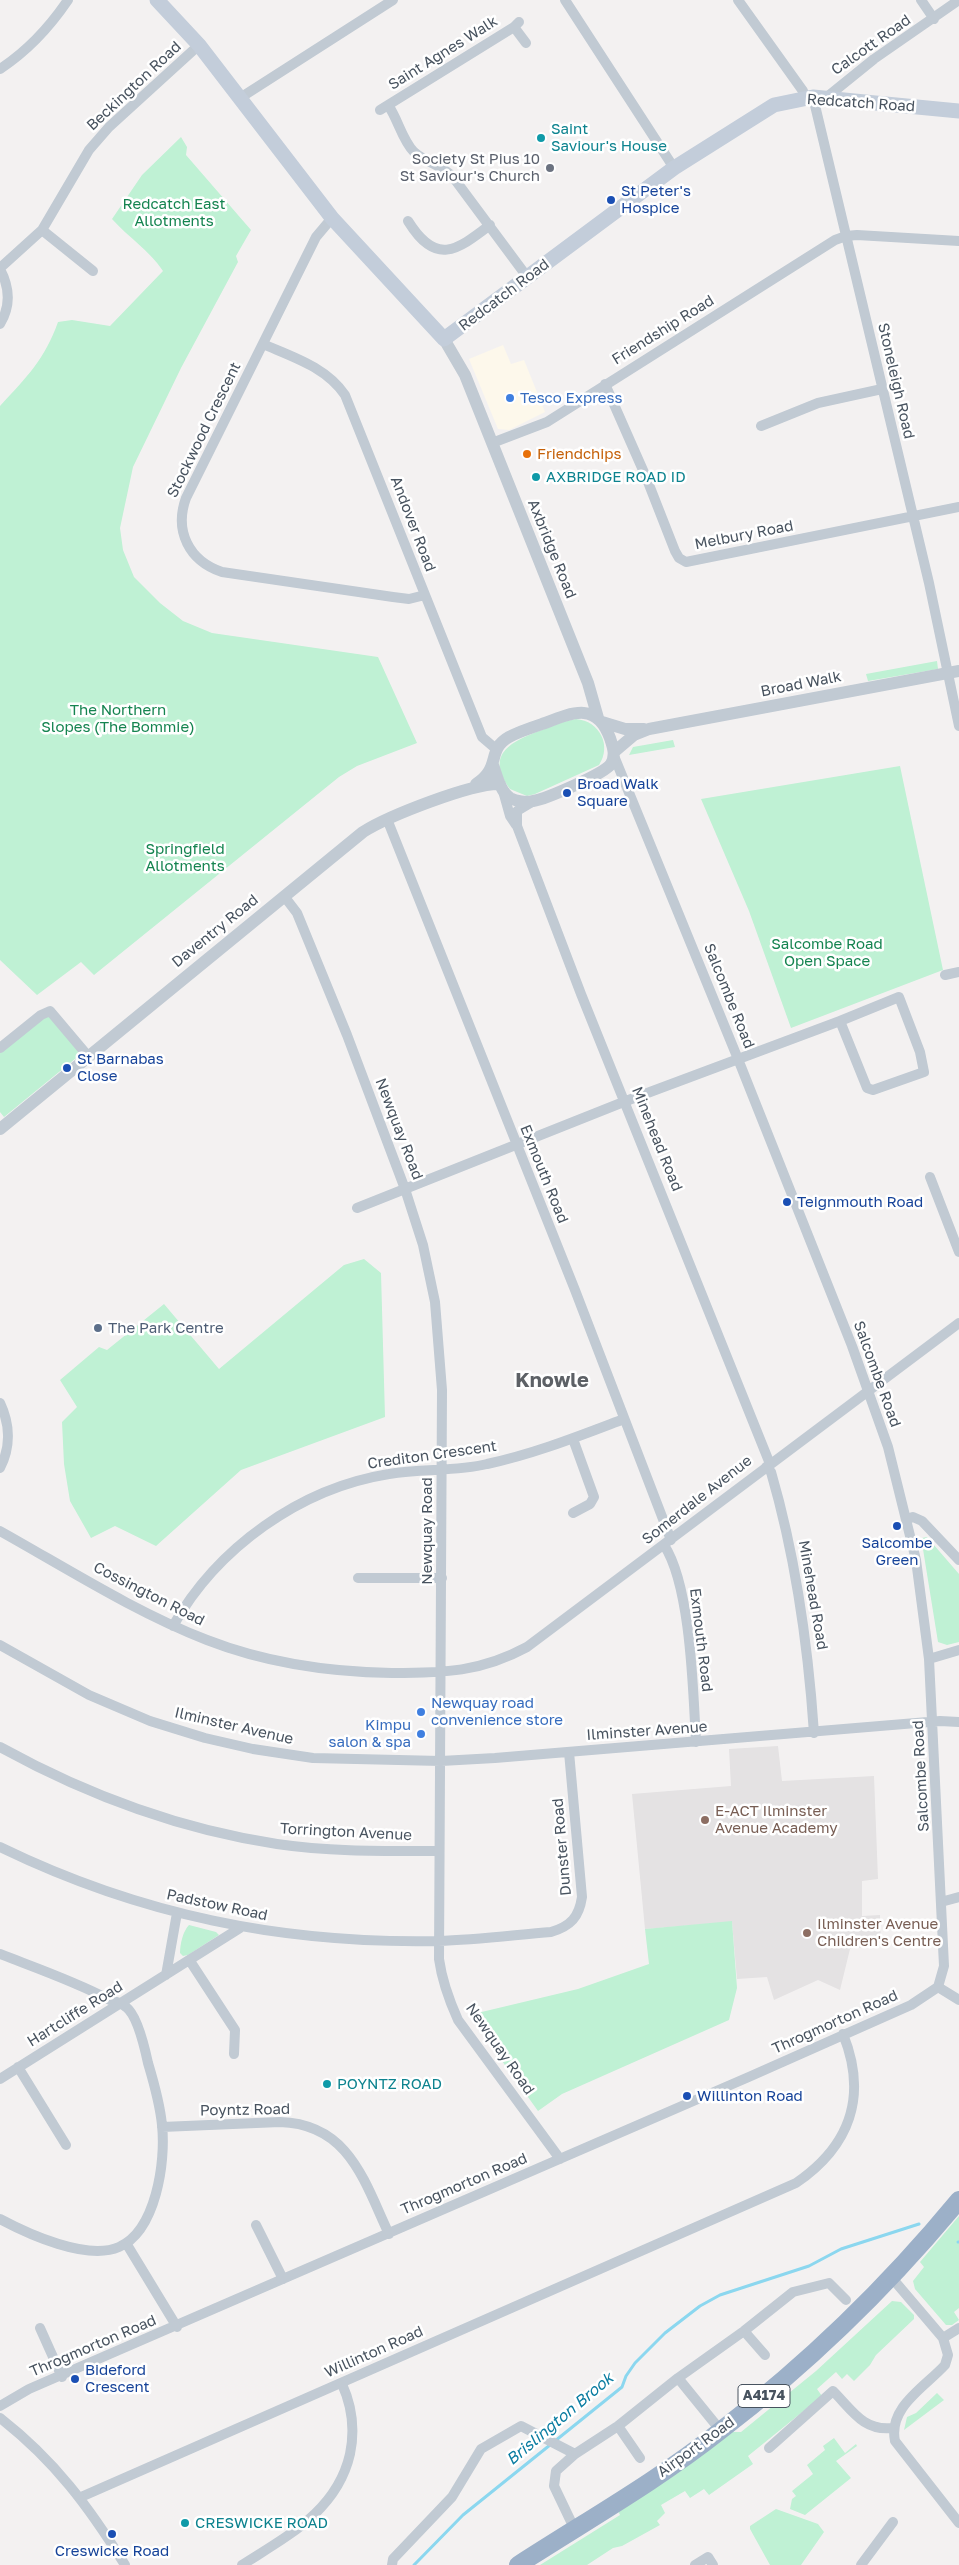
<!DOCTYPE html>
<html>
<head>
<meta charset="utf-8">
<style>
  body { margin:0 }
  canvas { display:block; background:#f3f1f1 }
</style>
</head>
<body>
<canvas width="959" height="2565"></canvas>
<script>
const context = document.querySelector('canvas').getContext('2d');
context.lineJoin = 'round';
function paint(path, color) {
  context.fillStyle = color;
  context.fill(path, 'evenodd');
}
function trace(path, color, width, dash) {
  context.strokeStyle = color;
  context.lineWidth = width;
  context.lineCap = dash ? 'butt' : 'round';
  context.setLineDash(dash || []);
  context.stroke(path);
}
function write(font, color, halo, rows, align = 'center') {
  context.font = font + ' "Golos Text",sans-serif';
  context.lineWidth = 5;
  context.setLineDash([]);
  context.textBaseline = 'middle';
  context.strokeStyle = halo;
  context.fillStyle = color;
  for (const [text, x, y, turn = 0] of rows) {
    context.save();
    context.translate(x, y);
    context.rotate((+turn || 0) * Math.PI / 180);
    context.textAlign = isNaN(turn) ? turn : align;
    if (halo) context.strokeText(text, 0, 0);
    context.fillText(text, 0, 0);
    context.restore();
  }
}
const commercial = new Path2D(`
  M503,345L511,364L524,360L545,412L509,430L498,429L469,359Z`);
const education = new Path2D(`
  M778,1746L782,1781L874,1776L878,1879L862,1881V1916L880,1915L881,1945L850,1949L840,1990L818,1980L774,2000L767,1977L737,1979L732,1922L645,1929L632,1794L731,1786L729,1749Z`);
const green = new Path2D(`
  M181,137L187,147L186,155L251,230L236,256L238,262L181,368L133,467L120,528L123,550L134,577L160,603L183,621L212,633L378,657L417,743L357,766L339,777L94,975L81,962L37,995L0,960V406C26,378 45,359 58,322L72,320L110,326L163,271C150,251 128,237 112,219L142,175Z
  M937,661L938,669L868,681L866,674Z
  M576,719C600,721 612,746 599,765L535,794L527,796L510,789C485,755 510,742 539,731C551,727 563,721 576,719Z
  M673,740L675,747L629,755L633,747Z
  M900,766L943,970L791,1028L749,911L701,799Z
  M49,1013L81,1054L4,1117L0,1112V1053Z
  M364,1259L381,1273L385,1417L241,1470L156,1546L115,1526L91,1538L70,1501L64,1464L62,1422L77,1407L60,1380L99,1347L107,1350L164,1304L219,1369L344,1265Z
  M927,1537L959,1574V1642L947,1645L938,1642L922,1543V1538Z
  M732,1921L737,1988L729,2020L562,2094L538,2111L469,2015L578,1989L649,1964L645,1929Z
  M189,1925L216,1932L219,1935L188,1955L183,1956L180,1953C180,1944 183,1931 189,1925Z
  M959,2216V2308L954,2312L959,2320L952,2325H946L915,2289L913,2281L924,2267L920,2262Z
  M892,2301L901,2302L914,2315V2319L876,2355L870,2365L854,2381L847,2374L842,2379L836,2372L817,2389L822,2396L748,2456L753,2464L709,2495L704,2489L690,2498L685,2491L661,2505L665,2513L657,2521L660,2525L622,2546L613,2548L587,2565H540L620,2515L618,2511L731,2432H741L816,2371Z
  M937,2393L944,2400L904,2430L907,2417L916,2413Z
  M834,2438L845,2453L856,2444L857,2446L836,2461L851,2478L805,2515L790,2509L792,2499L796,2496L792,2491L813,2474L807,2465L825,2450L823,2446Z
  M776,2509L818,2524L824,2532L801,2565H770L750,2529V2526Z`);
const stream = new Path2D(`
  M958,2242H959
  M555,2441L622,2387L626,2376L635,2363L665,2333L700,2306L720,2295L809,2266L841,2249L919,2224
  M414,2565L463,2515L550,2445`);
const minor = new Path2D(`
  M565,0L674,168
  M738,0L803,91L805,97
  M921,0L934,19
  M514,27L526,43
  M0,69C29,50 49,28 68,0
  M813,97L929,583L959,726
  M827,97L874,59L959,0
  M240,98L393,0
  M388,105C398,119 402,140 414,152C426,163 441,164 453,177L528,278
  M380,110L514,27L519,22
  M332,218L316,237L186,498C174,531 189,561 222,572L393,597L409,599L425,595
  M408,221C436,266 456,251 490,225
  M42,230L93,271
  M0,268L42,230L89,150L109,127L199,45
  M0,269C10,288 11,306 0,324
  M263,344C293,357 326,367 345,395L482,737L496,749
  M605,384L646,477L675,551L679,558L686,562L959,507
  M761,426L818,403L882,389
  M492,443L547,422L835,240L846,236L857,235L959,241
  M503,791L510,816L516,825
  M532,802L517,811V826L581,994L770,1464
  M387,819L575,1290L671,1540
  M284,896L297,913L347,1035L405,1189L423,1245L435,1302L442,1390L439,1959C442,1981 449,2000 458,2020L560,2159
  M945,975L959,972
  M0,1048L41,1015L50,1011L88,1056
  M930,1177L959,1252
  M357,1208L626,1101L840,1021L867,1088L873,1090L924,1072L920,1052L899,997L840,1021
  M0,1403C10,1424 11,1447 0,1468
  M573,1439L594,1497L590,1504L573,1513
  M766,1467L771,1472C796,1558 808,1644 814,1733
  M907,1519L913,1517L922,1521L959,1560
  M0,1531C68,1569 135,1612 207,1640C266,1663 329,1672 392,1673C444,1673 481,1672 527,1647L959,1323
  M664,1545C691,1586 693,1691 696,1742
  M358,1578H442
  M173,1626C217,1548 300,1488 389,1474C422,1468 455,1472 487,1464C534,1454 579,1436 624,1419
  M0,1645L89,1695L150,1721L205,1738L253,1749L313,1758L441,1761L495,1758L940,1721L959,1722
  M929,1659L959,1650
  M0,1747C87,1795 178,1829 277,1844C331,1852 385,1851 439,1851
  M0,1847C140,1915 282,1944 438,1941C476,1940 514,1935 551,1932C571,1926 579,1917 582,1897L569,1752
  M941,1902L959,1897
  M0,1954C36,1968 74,1981 108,1999C113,2001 121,2003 126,2007C137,2015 145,2049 148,2063C154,2083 160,2104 162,2125C166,2162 156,2231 119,2247C87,2261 28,2234 0,2219
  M190,1961L235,2030L234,2054
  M166,1975L177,1913
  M938,1987L959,2000
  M18,2067L66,2145
  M0,2079L240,1928
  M162,2127L280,2122C349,2124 364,2181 389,2234
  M256,2225L283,2279
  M126,2243L177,2327
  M892,2278L943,2338L948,2355L945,2365C925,2387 888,2407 895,2441L959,2523
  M40,2328L62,2377
  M744,2331L765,2355
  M943,2338L959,2328
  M678,2378L744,2331L793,2292L829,2283L846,2300
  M0,2406L29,2389L751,2076L911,2005L938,1987L944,1966L929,1659L916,1560L888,1447L852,1346L738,1059L614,756
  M0,2418C55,2461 89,2507 125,2565
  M618,2426L640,2458
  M769,2448L833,2391C852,2410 863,2431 892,2428
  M81,2497L796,2183C850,2146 868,2096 843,2034
  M575,2530L554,2486L556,2471L575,2454L618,2426L678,2378L721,2431
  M242,2565C287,2536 337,2511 350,2454C355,2430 352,2406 342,2384
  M392,2565L393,2559L452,2497L481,2449L521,2426L575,2454
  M695,2565L708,2557L713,2565
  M861,2565L893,2522`);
const tertiary = new Path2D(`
  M444,339L465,375L588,683L598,718
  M602,722L625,729H644
  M614,752L634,735L649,729L959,671
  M476,784C502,767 486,750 509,737C520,731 533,727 545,723C573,712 597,702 610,738C613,747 616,755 611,764C604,774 546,799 533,801C526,803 516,801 510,798C500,791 497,776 493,765
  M0,1129L363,832C388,816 472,783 500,784`);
const secondary = new Path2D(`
  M157,0L199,45L332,218L444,339L674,168L774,105L813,97L959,111`);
const trunk = new Path2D(`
  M518,2565C586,2521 657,2481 720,2431C809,2363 888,2286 959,2200`);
const markers = [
  [541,138,5,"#0f9aa8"],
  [550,168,5,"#6b7280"],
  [611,200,5,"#1a4fb4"],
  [510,398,5,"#3f7fe0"],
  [527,454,5,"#e8710a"],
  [536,477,5,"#0f9aa8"],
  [567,793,5,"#1a4fb4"],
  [67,1068,5,"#1a4fb4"],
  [787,1202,5,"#1a4fb4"],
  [98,1328,5,"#5c6f8a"],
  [897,1526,5,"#1a4fb4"],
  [421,1712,5,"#3f7fe0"],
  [421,1734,5,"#3f7fe0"],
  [705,1820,5,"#8d6e63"],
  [807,1933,5,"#8d6e63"],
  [327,2084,5,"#0f9aa8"],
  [687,2096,5,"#1a4fb4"],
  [75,2379,5,"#1a4fb4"],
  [185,2523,5,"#0f9aa8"],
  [112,2534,5,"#1a4fb4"]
];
const shields = [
  [764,2396,52]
];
const shieldNames = [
  ["A4174",764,2396]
];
const streetNames = [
  ["Calcott Road",871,45,-35],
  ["Saint Agnes Walk",443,53,-32],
  ["Beckington Road",134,86,-43],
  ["Redcatch Road",861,103,4],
  ["Redcatch Road",504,295,-37],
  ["Friendship Road",663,330,-32],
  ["Stoneleigh Road",896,381,77],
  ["Stockwood Crescent",204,430,-64],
  ["Andover Road",413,524,69],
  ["Melbury Road",744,535,-11],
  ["Axbridge Road",552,549,68],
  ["Broad Walk",801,684,-11],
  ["Daventry Road",215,931,-39],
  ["Salcombe Road",729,996,68],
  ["Newquay Road",399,1129,69],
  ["Minehead Road",657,1139,68],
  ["Exmouth Road",544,1174,68],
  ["Salcombe Road",877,1374,70],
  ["Crediton Crescent",432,1455,-8],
  ["Somerdale Avenue",697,1500,-38],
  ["Newquay Road",427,1531,-90],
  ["Cossington Road",149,1594,27],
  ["Minehead Road",813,1595,80],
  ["Exmouth Road",701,1640,83],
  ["Ilminster Avenue",234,1726,13],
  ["Ilminster Avenue",647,1731,-4],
  ["Salcombe Road",921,1776,-93],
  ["Torrington Avenue",346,1832,3],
  ["Dunster Road",562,1847,-95],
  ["Padstow Road",217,1905,12],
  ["Hartcliffe Road",75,2014,-32],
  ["Throgmorton Road",835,2022,-24],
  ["Newquay Road",500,2049,55],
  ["Poyntz Road",245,2110,-1],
  ["Throgmorton Road",464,2184,-23],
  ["Throgmorton Road",93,2346,-23],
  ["Willinton Road",374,2352,-24],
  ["Airport Road",696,2447,-36]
];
const cultureNames = [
  ["Saint",551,129],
  ["Saviour's House",551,146],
  ["AXBRIDGE ROAD ID",546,477],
  ["POYNTZ ROAD",337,2084],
  ["CRESWICKE ROAD",195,2523]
];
const worshipNames = [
  ["Society St Pius 10",540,159],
  ["St Saviour's Church",540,176]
];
const transitNames = [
  ["St Peter's",621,191],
  ["Hospice",621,208],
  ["Broad Walk",577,784],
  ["Square",577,801],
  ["St Barnabas",77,1059],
  ["Close",77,1076],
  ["Teignmouth Road",797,1202],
  ["Salcombe",897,1543,"center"],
  ["Green",897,1560,"center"],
  ["Willinton Road",697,2096],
  ["Bideford",85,2370],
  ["Crescent",85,2387],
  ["Creswicke Road",112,2551,"center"]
];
const parkNames = [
  ["Redcatch East",174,204],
  ["Allotments",174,221],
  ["The Northern",118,710],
  ["Slopes (The Bommie)",118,727],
  ["Springfield",185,849],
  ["Allotments",185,866],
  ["Salcombe Road",827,944],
  ["Open Space",827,961]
];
const shopNames = [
  ["Tesco Express",520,398],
  ["Newquay road",431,1703],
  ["convenience store",431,1720],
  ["Kimpu",411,1725,"right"],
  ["salon & spa",411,1742,"right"]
];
const foodNames = [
  ["Friendchips",537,454]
];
const serviceNames = [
  ["The Park Centre",108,1328]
];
const educationNames = [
  ["E-ACT Ilminster",715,1811],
  ["Avenue Academy",715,1828],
  ["Ilminster Avenue",817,1924],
  ["Children's Centre",817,1941]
];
const waterNames = [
  ["Brislington Brook",560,2419,-40]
];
const districtNames = [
  ["Knowle",552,1381]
];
paint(commercial, '#fdf8eb');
paint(education, '#e4e2e3');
paint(green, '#bff1d4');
trace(stream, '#8bd7ef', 3);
trace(minor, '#c1cad3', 10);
trace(tertiary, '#c1cad3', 12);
trace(secondary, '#c3cdda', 15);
trace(trunk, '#9cb0c8', 18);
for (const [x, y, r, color] of markers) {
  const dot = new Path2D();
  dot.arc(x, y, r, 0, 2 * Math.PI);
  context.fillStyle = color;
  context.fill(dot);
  trace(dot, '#fff', 2);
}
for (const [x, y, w] of shields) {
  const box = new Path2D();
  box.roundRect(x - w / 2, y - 11.5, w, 23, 4);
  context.fillStyle = '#fff';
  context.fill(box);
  trace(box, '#48535f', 1);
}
write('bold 14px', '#48535f', null, shieldNames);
write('15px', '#48535f', '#fff', streetNames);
write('15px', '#0d838f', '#fff', cultureNames, 'left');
write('15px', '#5b616d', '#fff', worshipNames, 'right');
write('15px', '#164399', '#fff', transitNames, 'left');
write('15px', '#158450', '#fff', parkNames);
write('15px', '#366cbe', '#fff', shopNames, 'left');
write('15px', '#c56008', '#fff', foodNames, 'left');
write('15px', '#4e5e75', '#fff', serviceNames, 'left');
write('15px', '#785e54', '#fff', educationNames, 'left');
write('italic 16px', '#097ca1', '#fff', waterNames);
write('bold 20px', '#5d6166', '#fff', districtNames);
</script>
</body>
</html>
